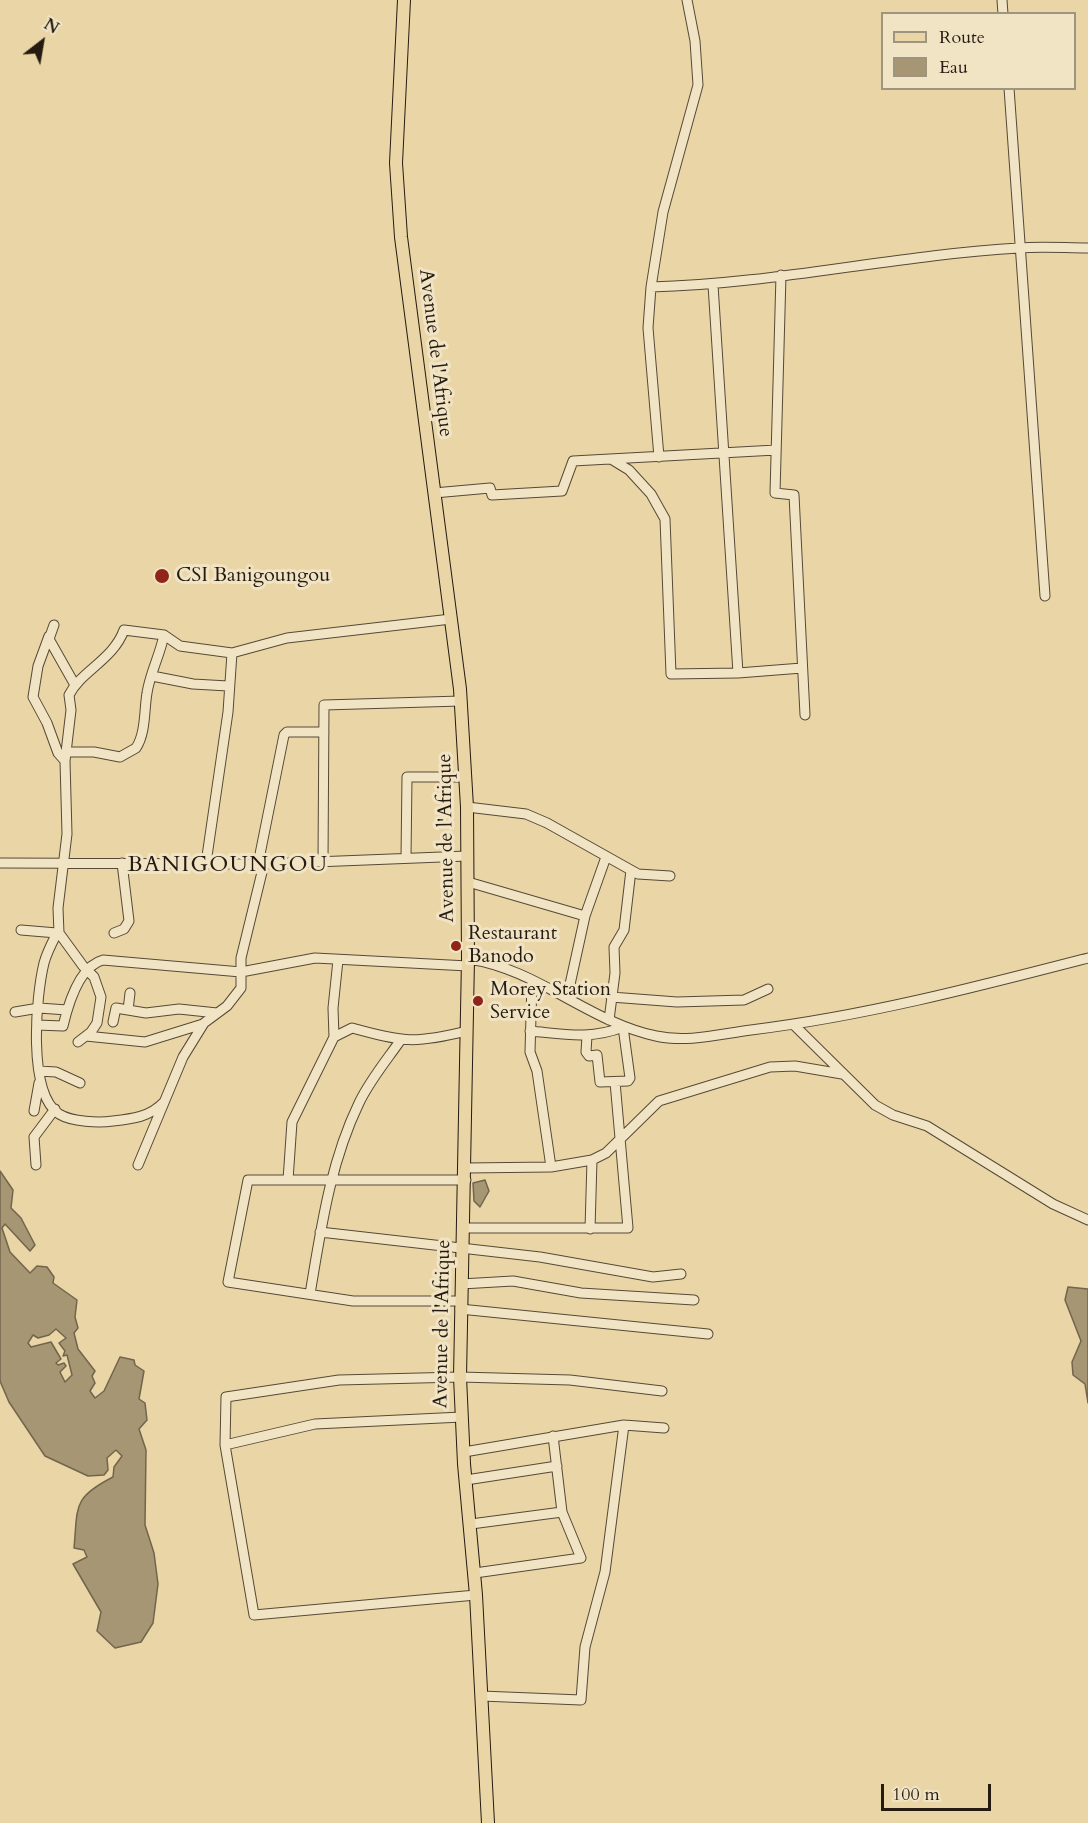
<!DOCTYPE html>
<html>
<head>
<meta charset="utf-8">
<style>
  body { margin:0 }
  #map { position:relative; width:1088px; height:1823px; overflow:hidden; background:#e9d5a6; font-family:Cardo,serif }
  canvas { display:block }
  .legend { position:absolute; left:881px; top:12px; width:195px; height:78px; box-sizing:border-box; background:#f1e4c5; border:2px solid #9f947d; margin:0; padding:8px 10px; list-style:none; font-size:18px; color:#251b11 }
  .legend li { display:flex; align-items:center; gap:12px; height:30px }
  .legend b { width:30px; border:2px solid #9f947d }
  .north { position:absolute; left:12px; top:12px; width:60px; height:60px; -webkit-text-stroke:4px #f1e4c5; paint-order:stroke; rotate:31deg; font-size:16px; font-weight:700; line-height:24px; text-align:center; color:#251b11 }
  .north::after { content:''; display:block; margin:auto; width:21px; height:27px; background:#251b11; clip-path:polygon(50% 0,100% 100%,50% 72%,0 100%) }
  .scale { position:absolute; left:881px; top:1784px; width:110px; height:27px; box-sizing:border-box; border:3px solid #251b11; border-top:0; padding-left:8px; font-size:18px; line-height:21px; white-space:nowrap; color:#251b11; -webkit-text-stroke:4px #f1e4c5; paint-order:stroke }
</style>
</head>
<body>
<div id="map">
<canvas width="1088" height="1823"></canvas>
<ul class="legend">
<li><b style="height:8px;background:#e9d5a6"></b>Route</li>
<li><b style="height:16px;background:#a69673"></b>Eau</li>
</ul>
<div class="north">N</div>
<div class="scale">100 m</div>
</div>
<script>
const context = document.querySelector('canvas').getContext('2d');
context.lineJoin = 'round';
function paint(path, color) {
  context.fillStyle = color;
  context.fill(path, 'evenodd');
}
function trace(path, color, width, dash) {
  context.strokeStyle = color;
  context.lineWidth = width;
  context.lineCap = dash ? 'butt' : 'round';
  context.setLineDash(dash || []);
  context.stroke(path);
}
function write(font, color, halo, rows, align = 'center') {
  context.font = font + ' Cardo,serif';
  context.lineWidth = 6;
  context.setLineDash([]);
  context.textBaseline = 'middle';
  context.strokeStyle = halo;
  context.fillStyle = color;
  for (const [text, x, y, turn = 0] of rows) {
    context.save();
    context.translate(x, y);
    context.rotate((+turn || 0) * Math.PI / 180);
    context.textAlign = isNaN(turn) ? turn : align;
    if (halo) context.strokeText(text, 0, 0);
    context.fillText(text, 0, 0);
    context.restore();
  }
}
const water = new Path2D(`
  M0,1171L13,1190L11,1208L21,1218L35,1245L30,1251L5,1224L2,1228L10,1252L30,1273L37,1266L47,1267L54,1277L53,1283L77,1300L75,1317L78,1328L74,1333L78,1349L95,1371L92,1376L95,1383L90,1391L95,1398L104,1391L120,1357L134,1360L135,1365L144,1371L139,1399L145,1403L147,1420L139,1429L146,1450L145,1525L154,1553L158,1584L153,1623L141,1642L115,1648L97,1631L101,1612L73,1564L87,1557L84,1550L74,1548C78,1506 72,1498 113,1477L114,1467L122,1456L116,1450L107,1458L108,1470L104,1475L88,1476L45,1456L9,1402L0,1381ZM56,1329L66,1338L59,1343L65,1351L63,1356L67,1355L72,1375L65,1382L60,1372L66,1366L64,1363L58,1365L56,1363L61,1359L51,1342L31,1347L28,1343L33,1335L38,1338L49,1335Z
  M485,1180L489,1191L480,1207L474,1201L473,1183Z
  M1068,1287L1088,1289V1403L1085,1384L1073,1375L1072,1362L1081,1341L1065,1300Z`);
const minor = new Path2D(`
  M1002,0L1003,14
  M1009,88L1045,596
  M781,275L775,493L794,495L805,715
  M713,285L738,673
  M651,287C774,284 896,255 1019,248C1042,246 1065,248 1088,248
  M659,457L648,328L651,287L663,212L698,85L695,41L687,0
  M611,459L629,470L651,494L665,519L671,674L738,673L802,668
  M434,493L490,488L492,495L562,491L573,461L776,450
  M54,625L49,639L75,685
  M49,636L38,666L33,697L47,723L58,753L65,761
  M152,676L193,684L228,686
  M66,752H94L120,757L136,748C146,733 144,710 147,693C150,673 160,655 164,635
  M467,807L526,814L547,823L638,874L670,876
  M406,858L407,777H466
  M323,862L324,705L461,701
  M0,863L264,864L467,856
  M206,863L228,712L232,653
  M258,864L284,735L287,732H324
  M468,882L585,916
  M21,930L57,933
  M59,933H57C52,943 47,952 44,963C36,996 27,1093 59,1114C72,1122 99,1123 113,1121C132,1119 150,1117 164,1102
  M114,933L124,929L129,921L122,863
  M468,959C536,968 589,1022 656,1036C687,1043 720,1034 751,1030C865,1016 976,987 1088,958
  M532,981L530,1052L537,1071L551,1167
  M611,997L677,1002L744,1000L768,989
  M567,998L585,916L606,857
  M128,1010L130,993
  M15,1012L39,1008L67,1010
  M609,1020L615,973L614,947L624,930L631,870
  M113,1022L116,1008L146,1013L179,1009L217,1013
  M37,1025L63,1026C68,1005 79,966 103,960L241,972L315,958L468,966
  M794,1025L875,1105L893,1115L927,1126L1053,1204L1088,1220
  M530,1031C564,1034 590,1040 623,1027L630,1078L628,1081L600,1082L597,1055L589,1056L586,1052L587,1036
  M86,1036L145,1042L203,1024
  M334,1037L333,1008L338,960
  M78,1042L91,1032L97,1023L101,997L94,977L83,966L59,933L58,908L67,834L65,761L71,710L69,695C81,671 113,660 124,630L164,635L180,646L232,653L287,638L451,619
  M39,1071L56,1072L80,1083
  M34,1111L39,1083
  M36,1165L34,1137L55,1109
  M138,1165L183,1057L204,1023L227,1006L241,988V958L264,864
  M466,1168L551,1167L592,1160L606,1153L659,1101L770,1067L795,1066L842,1074
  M288,1180L292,1122L334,1037L352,1028C404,1042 414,1044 467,1031
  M464,1228H628L615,1082
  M590,1229L592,1160
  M320,1232L540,1257L653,1277L681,1274
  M461,1284L513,1281L581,1293L694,1300
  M310,1294C321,1229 330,1163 359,1103C370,1080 386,1061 400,1041
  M461,1301H353L228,1282L248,1180H466
  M460,1309L708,1334
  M225,1445L315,1424L462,1417
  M464,1452L624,1425L664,1428
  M466,1480L557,1466
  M471,1524L562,1512
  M475,1573L581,1558L562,1512L553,1436
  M476,1595L254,1615L225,1445L226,1397L339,1380L460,1377L570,1380L662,1391
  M481,1696L581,1700L585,1647L605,1572L624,1425`);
const major = new Path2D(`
  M404,0L396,163L401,237L460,689L467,807L468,959L460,1377L464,1464L476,1595L488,1823`);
const markers = [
  [162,576,8,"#8f2418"],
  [456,946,6,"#8f2418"],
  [478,1001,6,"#8f2418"]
];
const streetNames = [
  ["Avenue de l'Afrique",435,353,83],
  ["Avenue de l'Afrique",447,838,-91],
  ["Avenue de l'Afrique",443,1324,-89]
];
const poiNames = [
  ["CSI Banigoungou",176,576],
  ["Restaurant",468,934],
  ["Banodo",468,957],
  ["Morey Station",490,990],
  ["Service",490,1013]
];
const quarterNames = [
  ["BANIGOUNGOU",228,866]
];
paint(water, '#a69673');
trace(water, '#72654c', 1.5);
trace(minor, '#564a36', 11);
trace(major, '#251b11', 14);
trace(minor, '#f1e4c5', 9);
trace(major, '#e9d5a6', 12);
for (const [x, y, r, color] of markers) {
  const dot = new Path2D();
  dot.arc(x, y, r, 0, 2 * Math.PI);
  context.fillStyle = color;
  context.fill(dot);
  trace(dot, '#f1e4c5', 2);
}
write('20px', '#251b11', '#f1e4c5', streetNames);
write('20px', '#251b11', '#f1e4c5', poiNames, 'left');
context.letterSpacing = '1.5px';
write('22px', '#251b11', '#f1e4c5', quarterNames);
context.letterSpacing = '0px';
</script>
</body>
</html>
